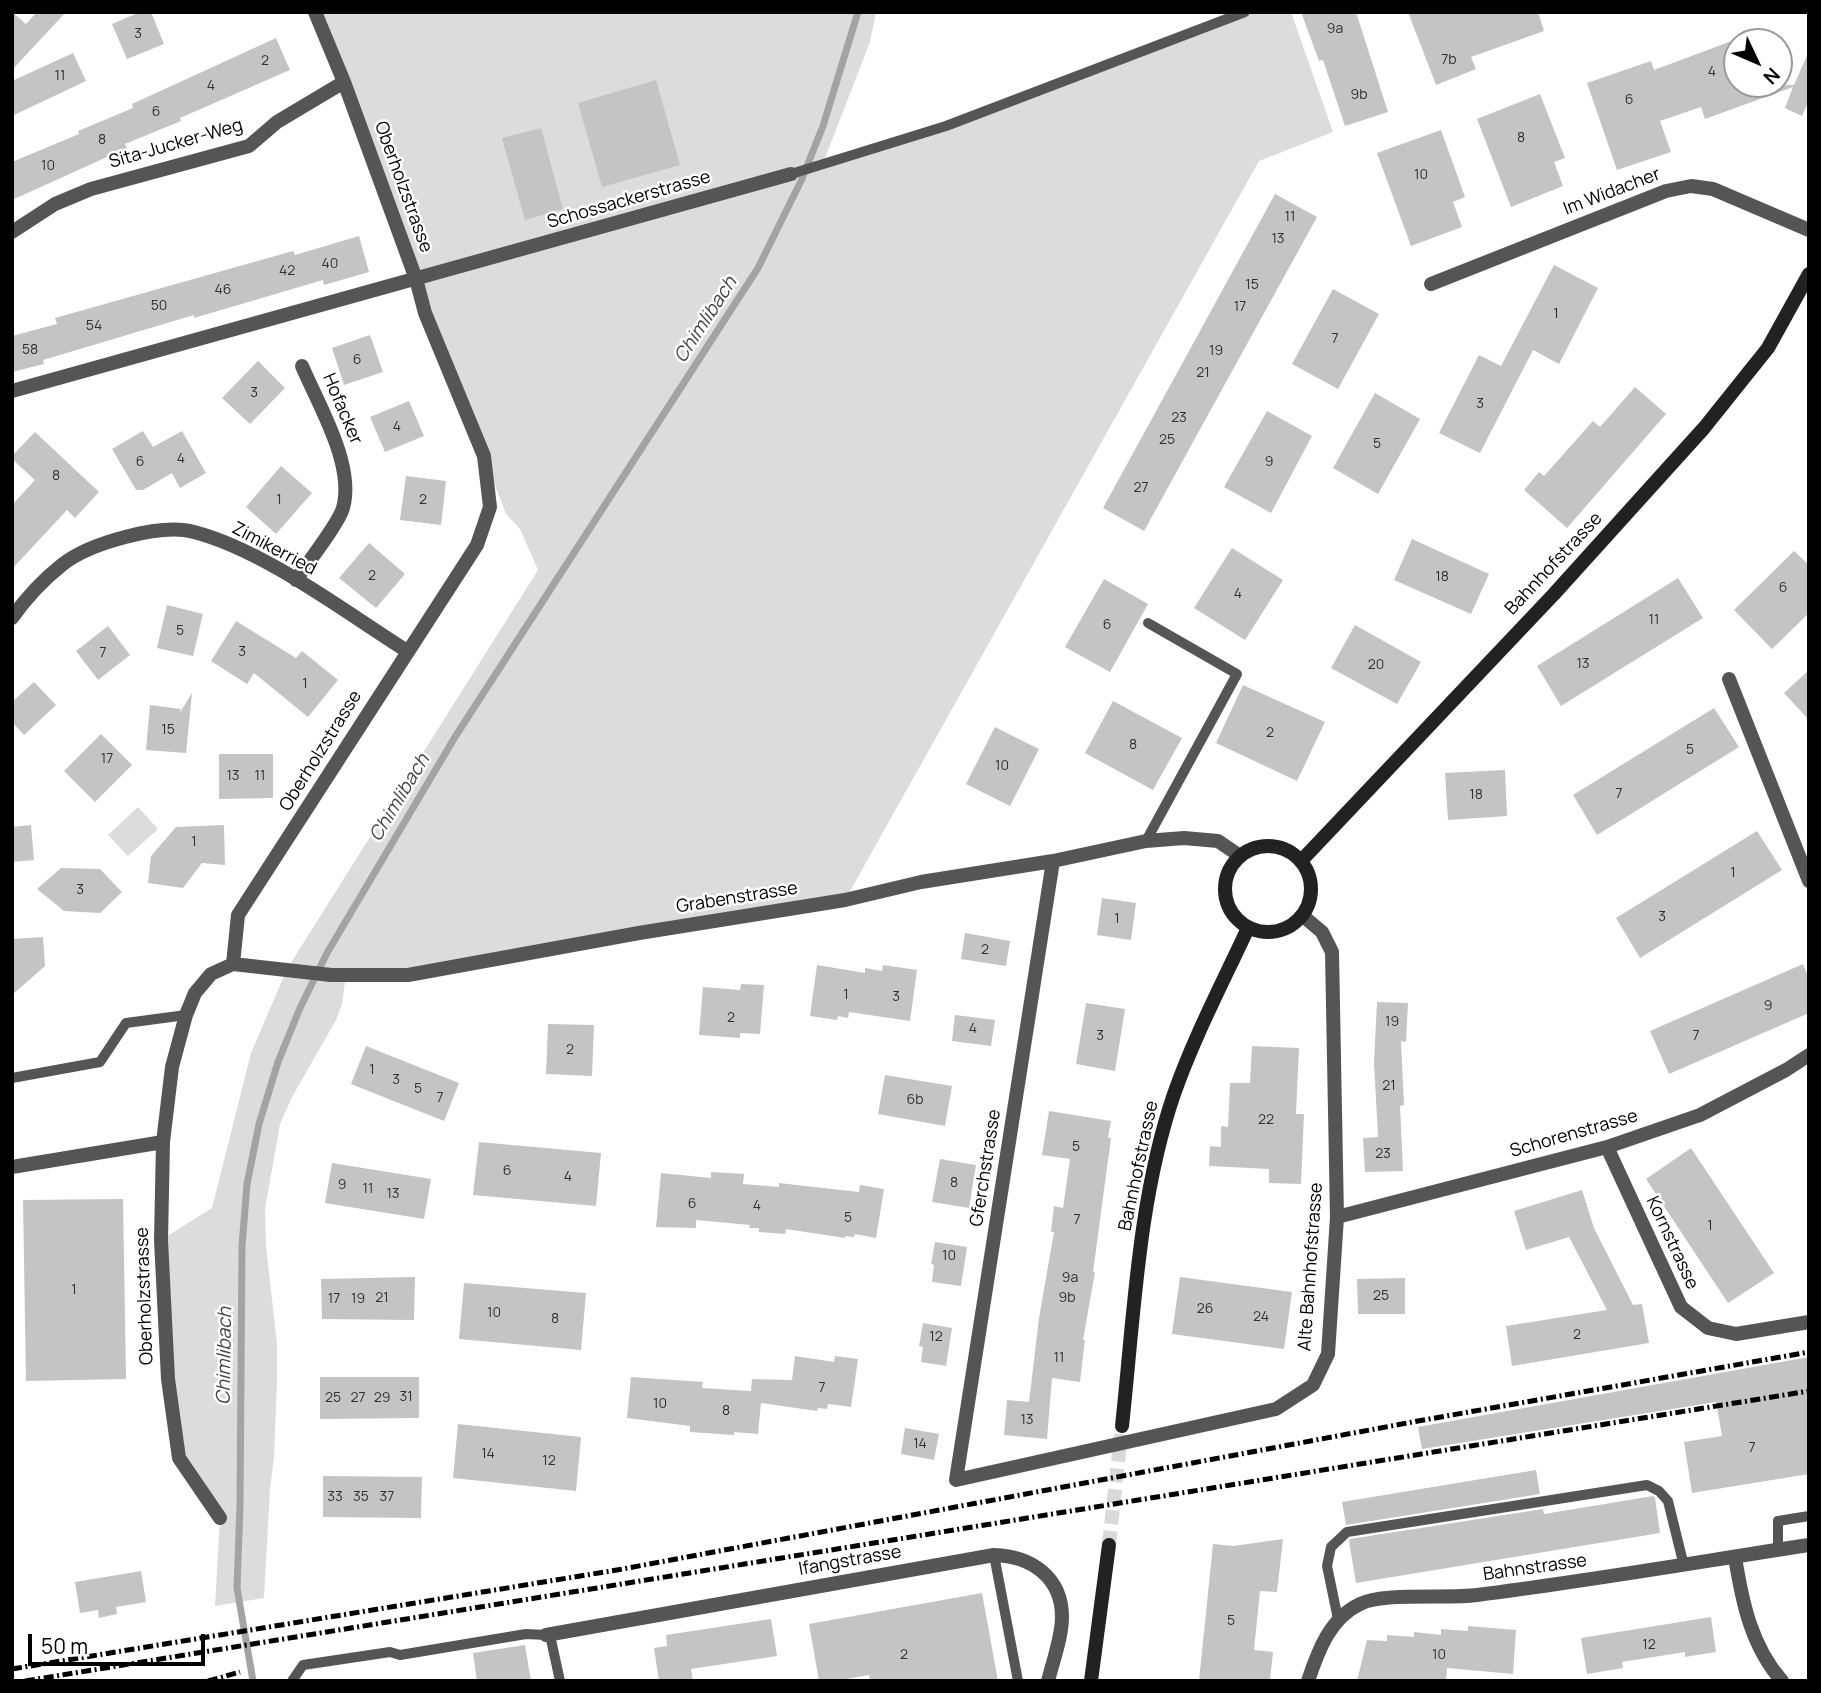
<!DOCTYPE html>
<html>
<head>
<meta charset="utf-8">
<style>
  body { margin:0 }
  #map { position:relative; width:1821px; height:1693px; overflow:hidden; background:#fff; font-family:Manrope,sans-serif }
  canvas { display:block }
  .frame { position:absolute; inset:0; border:14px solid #000; pointer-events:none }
  .north { position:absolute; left:1723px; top:28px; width:70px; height:70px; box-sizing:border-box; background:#fff; border:2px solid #999; border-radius:50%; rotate:134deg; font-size:19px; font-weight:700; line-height:28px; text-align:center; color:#000 }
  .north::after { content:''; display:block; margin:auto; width:24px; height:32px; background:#000; clip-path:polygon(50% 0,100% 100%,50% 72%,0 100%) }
  .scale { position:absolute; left:28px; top:1634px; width:177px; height:32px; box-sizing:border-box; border:4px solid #000; border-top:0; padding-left:9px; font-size:21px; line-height:24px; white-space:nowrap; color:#000; -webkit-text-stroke:5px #fff; paint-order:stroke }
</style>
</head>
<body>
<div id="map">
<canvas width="1821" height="1693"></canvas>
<div class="frame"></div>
<div class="north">N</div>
<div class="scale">50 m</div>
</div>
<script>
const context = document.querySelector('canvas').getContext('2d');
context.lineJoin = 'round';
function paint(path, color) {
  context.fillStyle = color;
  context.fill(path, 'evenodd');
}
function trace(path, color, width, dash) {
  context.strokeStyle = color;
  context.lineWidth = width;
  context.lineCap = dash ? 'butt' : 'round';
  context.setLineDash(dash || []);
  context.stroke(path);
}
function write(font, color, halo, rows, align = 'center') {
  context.font = font + ' Manrope,sans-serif';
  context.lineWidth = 5;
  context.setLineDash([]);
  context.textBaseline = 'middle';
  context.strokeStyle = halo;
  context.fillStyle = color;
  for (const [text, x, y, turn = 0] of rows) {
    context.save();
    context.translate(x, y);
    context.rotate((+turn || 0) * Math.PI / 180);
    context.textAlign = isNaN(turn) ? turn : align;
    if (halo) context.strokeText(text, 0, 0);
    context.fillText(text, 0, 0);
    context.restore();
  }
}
const green = new Path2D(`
  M315,12H876L870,42L822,166L1245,12H1291L1333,132L1259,161L845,900L512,957L346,975L342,1004L336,1020L292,1097L280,1124L265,1209L266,1246L277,1344V1382L274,1457L270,1489L264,1598L215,1606L220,1518L179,1458L161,1240L212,1208L251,1053L287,969L538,570L520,529L506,514Z
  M138,807L158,829L128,856L108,835Z`);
const stream = new Path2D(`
  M253,1681L237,1588L240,1505L242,1246L247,1184L259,1124L278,1062L300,1008L327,953L455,737L758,268L801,181L823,126L858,12`);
const building = new Path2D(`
  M12,12L26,24L37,12H66L12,70Z
  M140,12H151L164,44L127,59L112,24Z
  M1301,12H1356L1388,112L1345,126L1323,60L1319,61Z
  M1408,12H1538L1544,31L1471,57L1476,69L1436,85Z
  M276,38L290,70L180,118L181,121L125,144L127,148L12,200V162L79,134L78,131L133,108L132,104Z
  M1737,39V84L1794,85L1809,51V100L1802,116L1785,108L1793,87L1705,119L1701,107L1660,121L1671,152L1617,170L1587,83L1651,61L1654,70Z
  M73,53L86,81L12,116V81Z
  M656,80L680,165L602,187L578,103Z
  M1540,94L1565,158L1554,162L1563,186L1511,207L1477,119Z
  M541,128L563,209L525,220L502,138Z
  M1441,130L1465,197L1453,202L1462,227L1411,246L1377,153Z
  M1275,194L1317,217L1144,531L1103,508Z
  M359,236L369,272L324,285L323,280L194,318V315L43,360L44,364L12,372V336L57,324L55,318L293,251L295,255Z
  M1554,265L1598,288L1559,364L1533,350L1480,453L1439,433L1479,355L1501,366Z
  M1333,289L1379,314L1338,389L1292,364Z
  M370,335L383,372L344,385L332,348Z
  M258,361L285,388L250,424L222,398Z
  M1635,387L1666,414L1567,528L1524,490L1539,472L1544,476L1593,421L1600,427Z
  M1375,393L1420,419L1378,494L1333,468Z
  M409,401L424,436L385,452L370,417Z
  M1267,411L1312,436L1271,513L1224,487Z
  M143,431L153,447L182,431L206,473L180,488L172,473L143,490H136L112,449Z
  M35,432L99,492L75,518L67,510L12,569V505L35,480L12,459V456Z
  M281,466L312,493L276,534L246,507Z
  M406,476L446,481L441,525L400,520Z
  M1412,539L1489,574L1471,614L1394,580Z
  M369,543L405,574L376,608L339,578Z
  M1232,548L1283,580L1245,640L1194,608Z
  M1794,551L1809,565V613L1772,649L1734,610Z
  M1678,578L1703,618L1561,706L1537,666Z
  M1104,579L1148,604L1110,672L1065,647Z
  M167,605L203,614L193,656L157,648Z
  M236,621L296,658L302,651L338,680L308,717L254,673L247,684L211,661Z
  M1355,625L1421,662L1397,704L1331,668Z
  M108,626L130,655L98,680L76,651Z
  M1809,670V720L1784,693Z
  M34,682L56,705L24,735L12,722V702Z
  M1243,685L1325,722L1297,781L1216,743Z
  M192,693L186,753L146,750L150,705L181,709L179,714Z
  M1113,701L1182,738L1153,790L1085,753Z
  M1714,708L1739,747L1597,835L1573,795Z
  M995,727L1039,749L1010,806L966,784Z
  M101,734L132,765L95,802L64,771Z
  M219,754H273V798L219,799Z
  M1505,770L1507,816L1448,820L1445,773Z
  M31,825L34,860L12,862V827Z
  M224,825L225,865L202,863L183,888L148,883L151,856L176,827Z
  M1757,831L1782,870L1640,958L1616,918Z
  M61,868L100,869L122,892L100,913L64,911L37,889Z
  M1102,898L1136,903L1131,940L1097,935Z
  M965,933L1010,941L1006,966L961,959Z
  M43,937L45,966L12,995V939Z
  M1803,964L1809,978V1013L1669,1074L1650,1031Z
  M817,965L865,973V968L882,971L883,965L917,970L910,1021L849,1012L848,1018L838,1016L837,1020L810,1016Z
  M741,984L764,985L760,1034L740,1033V1038L699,1035L703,987L740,990Z
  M1377,1002L1408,1003L1406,1042L1401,1041L1404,1105L1400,1106L1403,1171L1365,1172L1363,1138L1378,1137L1374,1063Z
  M1086,1003L1125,1009L1115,1071L1076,1064Z
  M955,1015L995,1020L991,1046L952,1041Z
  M548,1024L594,1025L592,1076L546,1074Z
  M366,1046L459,1083L444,1121L351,1084Z
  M1252,1046L1299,1048L1296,1114H1304L1301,1184L1269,1183V1169L1209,1166L1210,1146L1221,1147V1126L1228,1127L1230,1083H1250Z
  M885,1075L952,1086L945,1126L878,1114Z
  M1049,1111L1111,1121L1108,1138H1111L1093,1272H1095L1083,1340H1085L1080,1382L1052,1378L1047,1439L1004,1435L1007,1400L1029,1402L1039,1318L1054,1232H1051L1054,1206L1063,1208L1070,1159L1042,1155Z
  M479,1142L601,1153L596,1206L473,1195Z
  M1691,1148L1774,1273L1728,1303L1646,1179Z
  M940,1159L976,1165L969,1208L932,1202Z
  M332,1163L431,1179L424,1219L325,1203Z
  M711,1172L744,1174L743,1184L779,1187V1183L859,1192L860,1185L884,1189L876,1238L855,1234L854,1237L845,1236V1238L786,1229L785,1234L759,1232V1228H749L750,1225L696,1220V1228L656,1227L661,1173L711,1178Z
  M1582,1190L1594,1228L1633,1305L1642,1304L1649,1343L1512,1366L1506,1326L1607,1310L1569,1237L1526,1250L1514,1211Z
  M123,1199L126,1379L26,1381L23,1200Z
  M935,1242L967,1247L961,1286L932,1282L934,1265L931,1264Z
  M415,1277L414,1320L322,1319L321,1279Z
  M1180,1277L1292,1292L1284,1349L1172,1334Z
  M1405,1278V1314H1358L1357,1279Z
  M464,1283L586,1293L581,1350L459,1339Z
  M923,1323L952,1328L946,1366L921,1362L923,1347L919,1346Z
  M795,1356L834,1362L835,1356L858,1359L851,1407L828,1404L827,1409L818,1408L817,1411L761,1403L758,1434L734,1432V1435L690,1432V1426L627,1418L631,1377L703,1382L702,1388L751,1391L752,1379L792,1380Z
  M1809,1357V1474L1692,1493L1684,1442L1722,1436L1716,1402L1422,1449L1418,1427Z
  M320,1377H419V1418L320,1419Z
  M458,1424L581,1437L576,1491L453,1478Z
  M905,1428L939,1434L934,1460L901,1454Z
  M1536,1470L1540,1494L1346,1525L1342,1502Z
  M323,1476L422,1477L421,1518L323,1517Z
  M1653,1496L1655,1498L1660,1533L1356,1583L1349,1541L1350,1539L1543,1509L1544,1514Z
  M1283,1539L1277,1592L1260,1591L1254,1650L1273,1652L1270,1681H1199L1213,1544L1233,1546Z
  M141,1571L146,1602L116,1607L117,1614L99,1618L98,1610L80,1613L75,1582Z
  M982,1593L998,1681H870L869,1675L835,1681H819L809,1624Z
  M1711,1617L1716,1652L1685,1657V1652L1622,1662L1623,1668L1587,1674L1581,1638Z
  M771,1619L777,1656L691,1669L693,1681H659L654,1648L667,1646L666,1635Z
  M1468,1626L1516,1630L1513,1674L1447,1668L1446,1681H1357L1367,1640L1387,1641V1635L1414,1637V1632L1441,1635V1629L1468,1631Z
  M525,1645L531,1681H477L473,1653Z`);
const secondaryTunnel = new Path2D(`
  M1109,1545L1121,1434`);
const service = new Path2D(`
  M791,174L946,126L1245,12
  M1146,841L1237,674L1148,623
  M12,1078L100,1062L126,1023L186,1015
  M1778,1550V1521L1809,1516
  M994,1555L1018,1681
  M1338,1619L1327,1566L1331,1547L1347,1532L1647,1485L1659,1491L1668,1501L1684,1566
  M550,1635L560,1681
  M292,1681L303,1665L390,1652L400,1655L526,1634L546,1635`);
const minor = new Path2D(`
  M12,232L55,204L91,189L249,146L277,122L344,82
  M1431,284L1666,191L1691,186L1713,189L1809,230
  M12,391L791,174
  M296,580C306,565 339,523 343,508C355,465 319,406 302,366
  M12,618C26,598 44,579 63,564C90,543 161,523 194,532C264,550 345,612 407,651
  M1729,679L1809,881
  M1053,861L956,1480L1276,1409L1313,1385L1328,1354L1337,1217L1332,952L1322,932L1303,916
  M233,964L238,915L477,545L490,507L484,456L425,313L416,279L344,82L315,12
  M1607,1147L1681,1307L1708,1328L1736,1334L1809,1322
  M12,1167L163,1142
  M1337,1217L1607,1147L1700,1115L1786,1070L1809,1055
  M220,1518L179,1458L168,1379L161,1240L163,1142L172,1067L186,1015L195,993L211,974L233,964L331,975H408L639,933L845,900L921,882L1053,861L1146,841L1184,838L1218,841L1240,856
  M1735,1557C1742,1601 1751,1646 1782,1681
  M546,1635L994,1555C1031,1556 1062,1577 1062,1617C1062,1637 1053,1661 1048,1681`);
const tertiary = new Path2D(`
  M1308,1681C1318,1651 1330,1618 1360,1604C1383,1592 1448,1599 1477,1595C1588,1581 1698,1562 1809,1545`);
const secondary = new Path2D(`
  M1225 889a43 43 0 1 1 86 0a43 43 0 1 1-86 0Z
  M1301,861L1554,594L1704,428L1768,348L1809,274
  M1122,1426C1134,1316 1138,1199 1174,1094C1194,1037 1223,982 1248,928
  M1091,1681L1109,1545`);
const rail = new Path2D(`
  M12,1669L617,1570L1418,1421L1809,1352
  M25,1681L1809,1391
  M208,1681L240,1672`);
const numberNames = [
  ["9a",1335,29],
  ["3",138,34],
  ["7b",1449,60],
  ["2",265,61],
  ["4",1712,72],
  ["11",60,76],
  ["4",211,86],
  ["9b",1359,95],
  ["6",1629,100],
  ["6",156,112],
  ["8",1521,138],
  ["8",102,140],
  ["10",48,166],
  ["10",1421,175],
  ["11",1290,217],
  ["13",1278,239],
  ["40",330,264],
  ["42",287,271],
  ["15",1252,285],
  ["46",223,290],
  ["50",159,306],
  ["17",1240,307],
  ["1",1556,314],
  ["54",94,326],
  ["7",1335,339],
  ["58",30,350],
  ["19",1216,351],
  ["6",357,360],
  ["21",1203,373],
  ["3",254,393],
  ["3",1480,404],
  ["23",1179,418],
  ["4",397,427],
  ["25",1167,440],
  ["5",1377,444],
  ["4",181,459],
  ["6",140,462],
  ["9",1269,462],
  ["8",56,476],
  ["27",1141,488],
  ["1",279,500],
  ["2",423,500],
  ["2",372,576],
  ["18",1442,577],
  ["6",1783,588],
  ["4",1238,594],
  ["11",1654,620],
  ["6",1107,625],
  ["5",180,631],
  ["3",242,652],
  ["7",103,653],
  ["13",1583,664],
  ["20",1376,665],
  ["1",305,684],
  ["15",168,730],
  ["2",1270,733],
  ["8",1133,745],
  ["5",1690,750],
  ["17",107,759],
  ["10",1002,766],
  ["13",233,776],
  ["11",260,776],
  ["7",1619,794],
  ["18",1476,795],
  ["1",194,842],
  ["1",1733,873],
  ["3",80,890],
  ["3",1662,917],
  ["1",1117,919],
  ["2",985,950],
  ["1",846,995],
  ["3",896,997],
  ["9",1768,1006],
  ["2",731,1018],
  ["19",1392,1022],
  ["4",973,1029],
  ["3",1100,1036],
  ["7",1696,1036],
  ["2",570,1050],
  ["1",372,1070],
  ["3",396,1080],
  ["21",1389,1086],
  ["5",418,1089],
  ["7",440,1098],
  ["6b",915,1100],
  ["22",1266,1120],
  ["5",1076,1147],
  ["23",1383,1154],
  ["6",507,1171],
  ["4",568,1177],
  ["8",954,1183],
  ["9",342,1185],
  ["11",368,1189],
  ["13",393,1194],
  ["6",692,1204],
  ["4",757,1206],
  ["5",848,1218],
  ["7",1077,1220],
  ["1",1710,1226],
  ["10",949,1256],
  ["9a",1070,1278],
  ["1",74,1290],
  ["25",1381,1296],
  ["21",382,1298],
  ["9b",1067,1298],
  ["17",334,1299],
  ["19",358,1299],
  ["26",1205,1309],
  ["10",494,1313],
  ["24",1261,1317],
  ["8",555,1319],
  ["2",1577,1335],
  ["12",936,1337],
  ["11",1059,1358],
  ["7",822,1388],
  ["31",406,1397],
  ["25",333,1398],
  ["27",358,1398],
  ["29",382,1398],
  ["10",660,1404],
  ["8",726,1411],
  ["13",1027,1420],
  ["14",920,1444],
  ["7",1752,1448],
  ["14",488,1454],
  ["12",549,1461],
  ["33",335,1497],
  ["35",361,1497],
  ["37",387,1497],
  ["5",1231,1621],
  ["12",1649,1645],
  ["2",904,1655],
  ["10",1439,1655]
];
const streetNames = [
  ["Sita-Jucker-Weg",176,144,-16],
  ["Oberholzstrasse",403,187,70],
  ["Im Widacher",1612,192,-21],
  ["Schossackerstrasse",629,200,-16],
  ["Hofacker",342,409,67],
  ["Zimikerried",274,549,28],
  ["Bahnhofstrasse",1554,564,-47],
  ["Oberholzstrasse",321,751,-58],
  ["Grabenstrasse",737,898,-9],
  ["Schorenstrasse",1574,1134,-16],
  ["Bahnhofstrasse",1139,1166,-78],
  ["Gferchstrasse",986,1168,-81],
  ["Kornstrasse",1672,1243,65],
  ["Alte Bahnhofstrasse",1311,1267,-86],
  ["Oberholzstrasse",145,1296,-92],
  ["Ifangstrasse",850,1561,-10],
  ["Bahnstrasse",1535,1568,-8]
];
const waterNames = [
  ["Chimlibach",706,320,-57],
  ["Chimlibach",400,798,-59],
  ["Chimlibach",225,1356,-89]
];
paint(green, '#dcdcdc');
trace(stream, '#a3a3a3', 7);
paint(building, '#c4c4c4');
trace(secondaryTunnel, '#d9d9d9', 14, [14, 7]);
trace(service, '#555', 10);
trace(minor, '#555', 14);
trace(tertiary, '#555', 14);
trace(secondary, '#222', 14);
trace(rail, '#000', 5, [10, 3.5, 2, 3.5]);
write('14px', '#313131', null, numberNames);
write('18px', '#000', '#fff', streetNames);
write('italic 19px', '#444', '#fff', waterNames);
</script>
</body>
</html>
